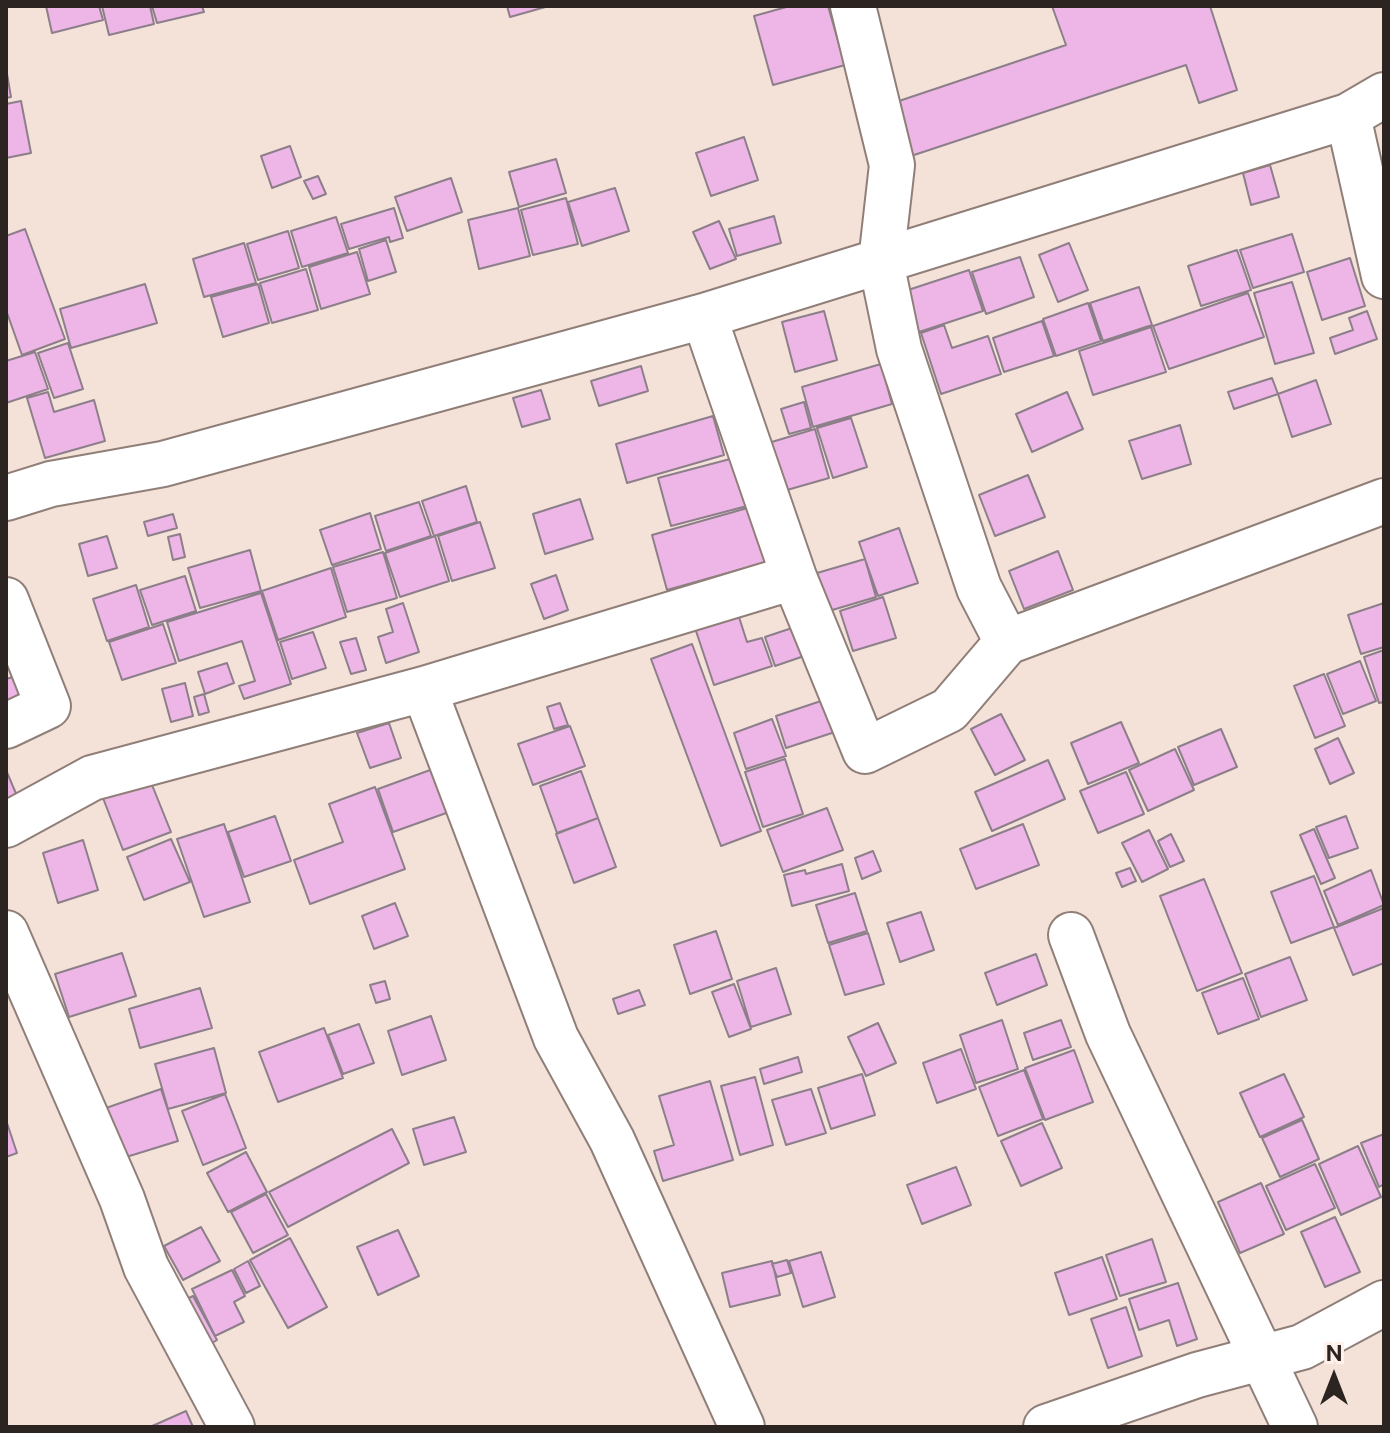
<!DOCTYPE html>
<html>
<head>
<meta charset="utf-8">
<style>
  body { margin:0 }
  #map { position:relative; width:1390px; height:1433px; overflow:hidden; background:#f4e2d9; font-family:"Public Sans",sans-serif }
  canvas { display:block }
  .frame { position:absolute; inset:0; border:8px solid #2b2421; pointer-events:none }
  .north { position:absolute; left:1294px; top:1337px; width:80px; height:80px; -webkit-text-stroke:6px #fff0e9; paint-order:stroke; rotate:0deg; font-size:22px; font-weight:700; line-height:32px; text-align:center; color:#2b2421 }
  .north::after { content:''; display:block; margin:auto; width:28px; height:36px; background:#2b2421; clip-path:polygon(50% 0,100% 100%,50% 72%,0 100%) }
</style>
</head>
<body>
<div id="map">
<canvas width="1390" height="1433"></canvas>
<div class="frame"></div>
<div class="north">N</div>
</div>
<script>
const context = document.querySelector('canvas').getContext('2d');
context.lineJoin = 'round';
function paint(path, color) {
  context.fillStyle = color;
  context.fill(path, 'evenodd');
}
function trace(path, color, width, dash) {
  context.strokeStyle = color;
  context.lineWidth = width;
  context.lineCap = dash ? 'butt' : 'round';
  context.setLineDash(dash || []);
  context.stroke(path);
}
const building = new Path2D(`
  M46,6H99L103,20L52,33Z
  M102,6H150L154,24L109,35Z
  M152,6H202L204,12L157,23Z
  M507,6H549L510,17Z
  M790,6H828L845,65L773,85L754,16Z
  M1052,6H1210L1237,90L1199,103L1186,65L911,156L893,103L1066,45Z
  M6,68L11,97L6,98Z
  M21,101L31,153L6,158V104Z
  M744,137L758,180L711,196L696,153Z
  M290,146L301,177L272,188L261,156Z
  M556,159L566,193L519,207L509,172Z
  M1270,165L1279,197L1251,205L1243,173Z
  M318,176L326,194L313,199L304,181Z
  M451,178L462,212L407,231L395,197Z
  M615,188L629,231L582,246L568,202Z
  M566,198L578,244L533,255L521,210Z
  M394,208L403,238L390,242L389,237L349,249L341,224Z
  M518,208L530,256L479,269L468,220Z
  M774,216L781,243L737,256L729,229Z
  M336,217L348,253L302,267L291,231Z
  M719,221L736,259L710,269L693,232Z
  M25,229L65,339L22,355L6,310V236Z
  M288,231L299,268L258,280L247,244Z
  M1292,234L1304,272L1253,288L1240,250Z
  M386,240L396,272L368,281L359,249Z
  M244,243L256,283L204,297L193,259Z
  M1069,243L1088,290L1058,302L1039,255Z
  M1237,250L1251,290L1201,306L1188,266Z
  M357,252L370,294L321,309L309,267Z
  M1020,257L1034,297L986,314L972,272Z
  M1350,258L1365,306L1322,320L1307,272Z
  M306,269L318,310L272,323L260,283Z
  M969,270L983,311L919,332L905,291Z
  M1292,282L1314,353L1275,364L1254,293Z
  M145,284L157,323L71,348L60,309Z
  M258,284L269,323L223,337L211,297Z
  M1139,287L1152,325L1103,341L1090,303Z
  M1248,293L1264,337L1169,369L1153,326Z
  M1088,303L1101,341L1056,356L1043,319Z
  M824,311L837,360L795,372L782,322Z
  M1367,311L1377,339L1335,354L1330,338L1353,330L1349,318Z
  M1042,321L1054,356L1004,372L993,338Z
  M944,325L952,348L988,336L1001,374L941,394L921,333Z
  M1151,327L1166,372L1093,395L1079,351Z
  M68,343L83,389L54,398L38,353Z
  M35,352L48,389L6,403V361Z
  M881,364L892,404L813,427L802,387Z
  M641,366L648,391L599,406L591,381Z
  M1272,378L1278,394L1234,409L1228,392Z
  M1316,380L1331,424L1292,437L1278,394Z
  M541,390L550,419L522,427L513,398Z
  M48,392L54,412L94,400L105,441L45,458L27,398Z
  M1067,392L1083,429L1032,452L1016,414Z
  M804,402L811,428L789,434L781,409Z
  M713,416L724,455L627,483L616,444Z
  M851,418L867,467L833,478L817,428Z
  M1180,425L1191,464L1142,479L1129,441Z
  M815,429L829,478L780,492L765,444Z
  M734,458L747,506L671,526L658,478Z
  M1028,475L1045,517L995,536L979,495Z
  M466,486L477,522L434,536L422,501Z
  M580,499L593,539L545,554L533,514Z
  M419,502L431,536L386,551L375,516Z
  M751,507L767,562L667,590L652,535Z
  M370,513L381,549L332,565L320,530Z
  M173,514L177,528L148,536L144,522Z
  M480,522L495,568L452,581L438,536Z
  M899,528L918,583L878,596L859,542Z
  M180,534L185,557L173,560L168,537Z
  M107,536L117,568L88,576L79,544Z
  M435,536L449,581L400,597L385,553Z
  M250,550L261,591L200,608L188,568Z
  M1058,551L1073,590L1024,609L1009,571Z
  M383,552L397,598L347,612L333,567Z
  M865,559L876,597L829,611L817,573Z
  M331,568L346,617L278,640L262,591Z
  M556,575L568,610L544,619L531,584Z
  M185,576L196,611L152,625L140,590Z
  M136,585L149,627L107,641L93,599Z
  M261,593L291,684L244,699L239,686L255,681L242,641L179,661L167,622Z
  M883,597L896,638L853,651L840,611Z
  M403,603L419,652L386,663L378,637L393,632L386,609Z
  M1384,603V647L1361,654L1348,615Z
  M738,614L747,642L762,638L772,666L714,685L695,628Z
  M163,624L176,663L122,680L109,642Z
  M801,625L810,654L775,666L765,637Z
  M313,632L326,668L292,679L280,642Z
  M356,638L366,670L351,674L340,642Z
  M692,644L761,831L721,846L651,659Z
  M1384,650V702L1379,703L1364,657Z
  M1360,661L1376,701L1343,714L1327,674Z
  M227,663L234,683L205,694L198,672Z
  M1324,674L1345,726L1315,738L1294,686Z
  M13,677L22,700L6,705V679Z
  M185,683L193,716L171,722L162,689Z
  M204,694L209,712L199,715L194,697Z
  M824,700L835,732L786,748L776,716Z
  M560,703L568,725L554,729L547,707Z
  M1001,714L1025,760L995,775L971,729Z
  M772,719L786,756L746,769L734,733Z
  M1121,722L1139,763L1088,784L1071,743Z
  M389,723L401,758L370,768L357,733Z
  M570,726L585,766L533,785L518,744Z
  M1221,729L1237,767L1194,785L1178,747Z
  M1338,738L1354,773L1330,784L1315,749Z
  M1175,749L1194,790L1148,811L1129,770Z
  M785,759L803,814L763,827L745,772Z
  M1048,760L1065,799L992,831L975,792Z
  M433,769L449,812L393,832L378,789Z
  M6,770L20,803L6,809Z
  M581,771L598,818L557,833L540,786Z
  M1126,772L1144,814L1098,833L1080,791Z
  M150,780L171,832L123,850L103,798Z
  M375,787L405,869L310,904L294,860L343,842L329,804Z
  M827,808L843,850L783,872L767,830Z
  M275,816L291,861L244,877L228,832Z
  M1346,816L1358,848L1329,858L1316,827Z
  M598,818L616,867L574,883L556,834Z
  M224,824L250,902L204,917L177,839Z
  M1023,824L1039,865L976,889L960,849Z
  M1314,829L1335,878L1321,884L1300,835Z
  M1149,830L1168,869L1142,882L1122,843Z
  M1171,834L1184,861L1170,867L1158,841Z
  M171,839L190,882L144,900L127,857Z
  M83,840L98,890L58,903L43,853Z
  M873,851L881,871L862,879L855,858Z
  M842,864L849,891L792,906L784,875L805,870L806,874Z
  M1130,868L1136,881L1122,887L1116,873Z
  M1371,870L1384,905L1338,925L1324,891Z
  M1314,876L1334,927L1291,943L1271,892Z
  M1204,879L1242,973L1197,991L1160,896Z
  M855,893L867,931L828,943L816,905Z
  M395,903L408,936L374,949L362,916Z
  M1384,908V963L1353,975L1334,928Z
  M921,912L934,950L900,962L887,923Z
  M716,931L732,979L690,994L674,945Z
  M868,933L884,984L845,995L829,945Z
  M122,953L136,996L69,1017L55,974Z
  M1036,954L1047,985L997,1005L985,973Z
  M1290,957L1307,1000L1261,1017L1245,974Z
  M776,968L791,1014L751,1027L737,981Z
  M1243,978L1259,1019L1218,1034L1202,993Z
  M385,981L390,999L376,1003L370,985Z
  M734,984L751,1029L729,1037L712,992Z
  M200,988L212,1028L140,1048L129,1009Z
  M639,990L645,1005L618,1014L613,999Z
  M431,1016L446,1060L402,1075L388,1031Z
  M1002,1020L1018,1069L976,1083L960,1035Z
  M1061,1020L1071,1047L1033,1060L1024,1033Z
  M878,1023L896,1063L866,1076L848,1037Z
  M359,1024L374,1063L343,1074L328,1035Z
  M324,1028L343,1078L278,1102L259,1052Z
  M214,1048L226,1093L168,1109L155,1064Z
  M961,1049L976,1089L937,1103L923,1063Z
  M1074,1050L1093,1102L1045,1120L1025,1068Z
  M798,1057L802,1072L764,1084L760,1069Z
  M1024,1070L1043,1119L998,1136L979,1087Z
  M862,1074L875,1115L831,1129L818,1088Z
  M1284,1074L1304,1117L1260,1137L1240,1093Z
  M755,1077L773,1145L740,1155L721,1086Z
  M710,1081L733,1160L663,1181L654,1151L674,1145L659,1096Z
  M161,1089L178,1141L123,1158L106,1108Z
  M811,1089L826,1133L786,1145L772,1100Z
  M225,1094L246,1148L203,1165L182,1111Z
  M454,1117L466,1152L424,1165L413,1129Z
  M6,1120L17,1153L6,1157Z
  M1302,1120L1319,1159L1280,1177L1262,1138Z
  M1042,1123L1062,1168L1021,1186L1001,1141Z
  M392,1129L409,1163L288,1227L269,1192Z
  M1384,1134V1184L1379,1187L1361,1143Z
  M1358,1146L1381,1197L1341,1215L1319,1164Z
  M246,1152L267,1192L228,1212L207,1173Z
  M1315,1164L1335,1208L1286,1230L1266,1186Z
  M956,1167L971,1205L922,1224L907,1185Z
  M1261,1183L1284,1234L1240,1253L1218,1202Z
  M266,1194L288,1235L253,1253L231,1212Z
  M1335,1217L1360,1272L1325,1287L1301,1232Z
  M201,1227L220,1261L183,1280L164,1246Z
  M398,1230L419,1276L378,1295L357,1247Z
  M290,1238L327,1307L288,1328L250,1260Z
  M1152,1239L1166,1282L1120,1296L1106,1255Z
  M821,1252L835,1297L803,1307L789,1261Z
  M1102,1257L1117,1299L1069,1315L1055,1273Z
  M787,1260L791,1273L777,1277L772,1264Z
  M248,1261L260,1286L246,1293L234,1269Z
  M772,1261L780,1295L730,1307L722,1273Z
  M232,1270L245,1296L234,1302L244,1322L215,1336L192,1289Z
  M1178,1283L1197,1339L1177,1346L1169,1320L1139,1330L1129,1299Z
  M193,1296L217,1340L204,1348L179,1303Z
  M1126,1307L1142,1356L1108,1368L1091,1319Z
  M186,1411L193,1427H150Z`);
const minor = new Path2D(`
  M853,6L892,165L881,262L899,349L979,588L1007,642
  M1348,116L1384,276
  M704,316L794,577L865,751L949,710L1007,642L1384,501
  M6,498L51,484L163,464L704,316L1348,116L1384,95
  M6,600L48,706L6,726
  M424,689L556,1038L612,1140L742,1427
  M6,825L92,778L424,689L794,577
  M6,933L122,1199L146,1267L232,1427
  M1071,935L1108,1034L1295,1427
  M1046,1427L1197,1375L1302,1347L1384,1303`);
paint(building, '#eeb6e7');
trace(building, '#8c7f8a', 2);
trace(minor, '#907f78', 48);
trace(minor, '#fff', 44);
</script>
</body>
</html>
